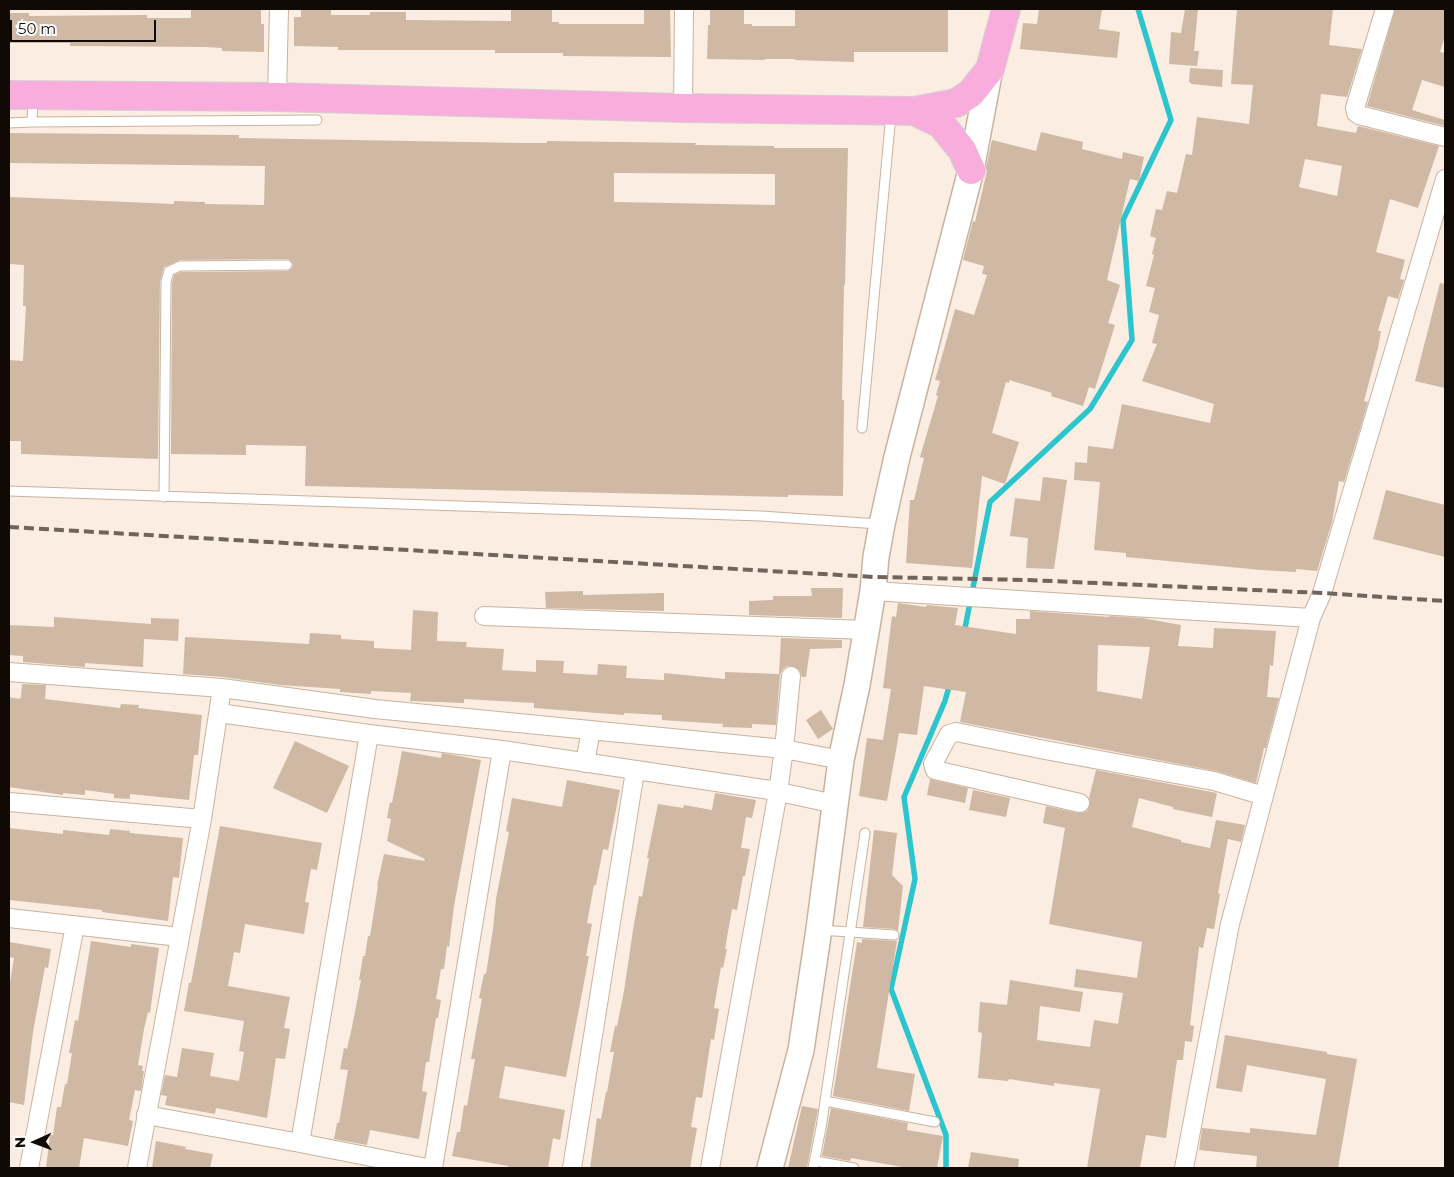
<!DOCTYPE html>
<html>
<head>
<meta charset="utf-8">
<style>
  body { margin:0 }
  #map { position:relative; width:1454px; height:1177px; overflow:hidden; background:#fbede1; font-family:Montserrat,sans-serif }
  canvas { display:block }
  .frame { position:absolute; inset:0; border:10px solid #110a04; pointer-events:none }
  .north { position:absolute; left:10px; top:1117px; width:50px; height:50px; -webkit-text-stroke:4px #fff; paint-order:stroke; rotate:268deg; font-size:14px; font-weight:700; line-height:20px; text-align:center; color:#110a04 }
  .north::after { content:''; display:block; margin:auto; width:18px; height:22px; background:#110a04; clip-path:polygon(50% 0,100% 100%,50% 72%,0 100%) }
  .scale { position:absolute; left:10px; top:20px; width:146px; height:22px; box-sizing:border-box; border:2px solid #110a04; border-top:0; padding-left:6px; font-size:15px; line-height:18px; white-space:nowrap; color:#110a04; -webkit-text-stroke:4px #fff; paint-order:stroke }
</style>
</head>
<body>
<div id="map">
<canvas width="1454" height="1177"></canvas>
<div class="frame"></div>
<div class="north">N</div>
<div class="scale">50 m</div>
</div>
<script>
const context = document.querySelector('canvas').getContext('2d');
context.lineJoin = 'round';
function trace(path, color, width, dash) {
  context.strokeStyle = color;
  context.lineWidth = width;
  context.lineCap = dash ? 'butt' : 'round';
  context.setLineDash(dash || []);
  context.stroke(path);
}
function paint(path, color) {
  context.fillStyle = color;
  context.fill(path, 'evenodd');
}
const stream = new Path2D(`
  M964,633L990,502L1090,409L1132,340L1123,220L1171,120L1138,9
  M946,1168V1135L891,989L915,879L904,797L945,701L950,683`);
const building = new Path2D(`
  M191,9H261V24H264V52L222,51V48L205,47L70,46V43H9V13H29V16L147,15V18H191Z
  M301,9H331V15H370V12H406V20L511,21V9H552V22H559V24H644V9H670L671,57L563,56V53H495V50H338V47L294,46V17H301Z
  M710,9H744V24H752V26H795V9H948V52H854V62L795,60V59H765V60L707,59L708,25H710Z
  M1039,9H1102L1099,29L1120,32L1117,58L1020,49L1023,23L1037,24Z
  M1185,9H1198L1194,51H1199L1197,66L1169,64L1171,32L1181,33Z
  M1237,9H1333L1329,45L1362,49L1347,97L1321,94L1317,126L1356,133L1358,126L1439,146L1418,208L1390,199L1376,252L1405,260L1400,279L1404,280L1398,299L1388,296L1378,331H1381L1378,348L1364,401L1368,402L1344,482L1339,481L1332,522L1317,571L1296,569V572L1261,570L1126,557V553L1094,550L1100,482L1074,480L1075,462L1087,463L1088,446L1113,449L1122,404L1210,423L1214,404L1142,381L1157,344L1152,343L1159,315L1149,312L1155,288L1146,286L1154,255L1152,254L1156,238L1150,236L1156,209L1162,210L1167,191L1177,193L1186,154L1192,155L1197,117L1249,124L1253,85L1231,84ZM1305,159L1342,166L1337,196L1299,187Z
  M1395,9H1445V36L1440,52L1445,53V87L1422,80L1412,110L1445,120V126L1367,106Z
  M1190,68L1223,70L1222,87L1191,84V83L1189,82Z
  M1041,132L1083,142L1082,149L1122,159L1123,152L1144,157L1139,181L1130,179L1107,280L1120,285L1108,323L1115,325L1095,389L1089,387L1083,406L1051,396L1052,393L1009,380V383L1006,382L992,433L1019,442L1005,484L982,476L972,568L906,563L910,500H914L924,458L920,457L938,396L936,395L940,381L935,380L946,342L955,309L974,315L987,275L982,274L984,266L963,260L973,221L975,222L987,171L986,168L992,140L1036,151Z
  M9,133L239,135V138L524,143H547V141L696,143L695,145L774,146V148H848L845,285H844L842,400H844L843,496L788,495V497L305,486L306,446L246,445V455L171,454L172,283L174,275L181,272L288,271L292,268L293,264L290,260L287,259L180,260L164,267L160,282L158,459L21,454V441H9V360L23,361L26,306H23L24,265L9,264V197L174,204V201L205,202V204L264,205L265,166L9,163ZM614,173L775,174V205L614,202Z
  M1440,283L1445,284V388L1415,381Z
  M1043,477L1067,480L1054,569L1026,568L1028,538L1010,536L1015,498L1040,501Z
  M1386,490L1445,505V557L1373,539Z
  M811,588H843L842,618L749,615V601L773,600V596H812Z
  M583,591V595L664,593V611L546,608L545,592Z
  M898,603L926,607L927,605L958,608L955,625L1016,634V619H1030V611L1109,617V616L1142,618L1181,625L1178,646L1213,648L1214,628L1276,631L1273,666L1270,665L1267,697L1279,698L1266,748H1264L1256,783L1216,771L960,722L966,692L924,686L917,735L899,733L887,801L859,796L867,738L883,740L891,689L883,688L892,616L896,617ZM1098,645L1150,647L1142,699L1097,691Z
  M413,610L438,612L437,641L467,642L466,647L504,649L502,670L536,672V660L564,661L563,673L597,675L598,664L627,666L626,678L664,680V673L725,679V672L779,674L781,638L842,640V648L810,649L806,677H802L800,671L792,666H787L783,669L780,675L776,725L752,724V728L722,727L723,724L662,720V715L624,713V715L534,708V703L464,699V703L410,701L411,693L371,691V694L340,692V689L280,685L223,677L183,674L185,637L309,644L310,633L341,635V639L374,641V648L411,650Z
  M54,617L151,624V618L179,619L178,641L144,639L143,667L85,663V667L23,662V656L9,655V625L54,627Z
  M22,684L46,685L45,699L120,708L121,704L139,705L138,708L202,715L198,755H194L189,800L130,794V799L114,798V794L85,790V795L63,793V795L9,787V697L19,699L21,697Z
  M821,710L833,729L818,739L806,720Z
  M295,741L349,766L327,813L273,788Z
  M402,751L441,758L442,753L481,760L454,906L449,947L447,946L444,969H441L436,999L441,1000L438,1018H436L429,1062H426L422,1091L427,1092L419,1139L370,1130L367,1145L334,1139L337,1123H339L348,1070L340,1069L344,1048L347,1049L352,1027L361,980H359L363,956H365L368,936H370L378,886H377L384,854L424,861L425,859L387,841L391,819L387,818L390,802L392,803Z
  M1096,770L1217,793L1212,817L1173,809V807L1139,798L1132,827L1181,840V842L1210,848L1216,820L1245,825L1241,842L1228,839L1218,893L1220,894L1214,929L1207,928L1203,948L1199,947L1190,1025L1194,1026L1192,1042L1185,1041L1183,1060H1177L1166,1138L1146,1135L1140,1168H1087L1100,1089L1054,1083V1086L1009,1079L1008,1081L978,1078L982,1033L978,1032L980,1002L1007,1005L1010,980L1083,992L1080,1012L1040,1006L1037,1040L1090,1047L1094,1020L1118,1024L1123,993L1074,987L1076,969L1137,978L1142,942L1049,924L1065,828L1043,823L1046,806L1078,813H1083L1087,811L1090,805L1089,798Z
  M930,779L968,788L965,803L927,795Z
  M567,780L620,790L608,850L603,849L596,885H594L587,923L592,924L586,956H589L566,1077L505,1066L499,1098L565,1110L560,1140L553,1138L548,1168H508V1166L452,1156L457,1132H460L464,1105L467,1106L475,1059H471L482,999L479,998L484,974H486L493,929L496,899L509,832L506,831L512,798L562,807Z
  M973,790L1010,798L1006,817L969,810Z
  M715,793L756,800L752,818L746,817L741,848L750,849L745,876H743L737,910L732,909L725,949H727L723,968L721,967L714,1008L719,1009L714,1040L711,1039L702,1098L696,1097L691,1127L697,1128L690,1168H590L597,1118L601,1119L606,1092H607L614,1052H610L615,1026H617L624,991L633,930L639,896L642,897L649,858H647L658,804L683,808L684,805L712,810Z
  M220,826L322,843L317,870L311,869L305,902L309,903L304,934L245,924L240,953L234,952L228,986L290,997L284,1028L290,1029L285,1059L276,1058L267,1118L216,1108L215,1114L165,1105L167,1096L161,1095L165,1075L177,1077L182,1048L214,1053L210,1076L239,1081L244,1052L239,1051L244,1021L184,1011L189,983H191Z
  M9,828L63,834V830L109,835L110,829L130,831V833L183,838L179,878L173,877L168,921L102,912V910L9,900Z
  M874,830L897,833L892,875L903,886L898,931L894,929L863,927Z
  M862,939L897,941L877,1068L915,1074L909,1111L833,1096L857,942L862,943Z
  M91,941L131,947V944L159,948L150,1013L148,1012L144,1029L138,1065L143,1066L142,1071H144L141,1091L135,1090L129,1120L133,1121L128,1146L84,1138L79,1168H46L50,1135H53L57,1107H61L65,1084H67L72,1053H69L75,1020L78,1021Z
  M9,942L51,949L48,968L45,967L33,1032L24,1105L9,1102V988L14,958L9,957Z
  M1225,1035L1327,1052V1054L1357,1059L1338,1168H1256L1257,1156L1199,1150L1202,1128L1250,1133V1128L1316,1135L1326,1079L1247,1065L1242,1092L1216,1088Z
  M802,1106L818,1109L807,1168H788Z
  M831,1108L908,1123L907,1130L943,1136L937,1168H908L851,1158L850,1161L822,1156Z
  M156,1141L186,1147L185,1149L213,1154L210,1168H152Z
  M971,1152L1019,1159L1018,1168H968Z`);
const lane = new Path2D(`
  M32,122L317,120
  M9,123L32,122L33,98
  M862,428L891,114
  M9,491L761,516L879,524
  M164,497L166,282L169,271L180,266L287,265
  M820,930L894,935
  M825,1101L935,1122
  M815,1161L854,1168
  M813,1168L821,1128L865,833`);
const street = new Path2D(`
  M1385,9L1355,108L1356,113L1359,115L1445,137
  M277,97L279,9
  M683,108L684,9
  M873,591L1311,618
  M484,616L866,630
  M9,672L222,688L375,709L784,749L841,760
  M219,713L369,734L502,750L770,790L835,804
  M585,763L591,730
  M9,802L202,819
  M1080,803L935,770L933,764L949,734L956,732L1045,750L1214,781L1264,796
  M9,918L180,937
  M146,1115L300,1143L427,1168
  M300,1143L369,734
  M29,1168L75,925
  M137,1168L202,819L222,688
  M433,1168L502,750
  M572,1168L635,771
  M710,1168L778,792L784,749L791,676
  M1184,1168L1230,924L1311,618L1322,593L1445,179`);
const secondary = new Path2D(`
  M770,1168L801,1050L819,929L841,760L857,685L873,591L876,557L882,524L897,457L971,170L990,69`);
const highway = new Path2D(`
  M9,95L277,97L683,108L914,111L941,124L962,150L971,170
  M914,111L956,103L971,93L990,69L1006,9`);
const rail = new Path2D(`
  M9,527L874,577L1028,580L1322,593L1445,601`);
trace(stream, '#2dc5cd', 5.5);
paint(building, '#cfb8a4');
trace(lane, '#c9b39f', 11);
trace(street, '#c9b39f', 20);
trace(secondary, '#c9b39f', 28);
trace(highway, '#d4d3d2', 30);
trace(lane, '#fff', 9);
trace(street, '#fff', 18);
trace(secondary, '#fff', 25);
trace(highway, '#f8addd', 28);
trace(rail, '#6f655d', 4, [10, 5]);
</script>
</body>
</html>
